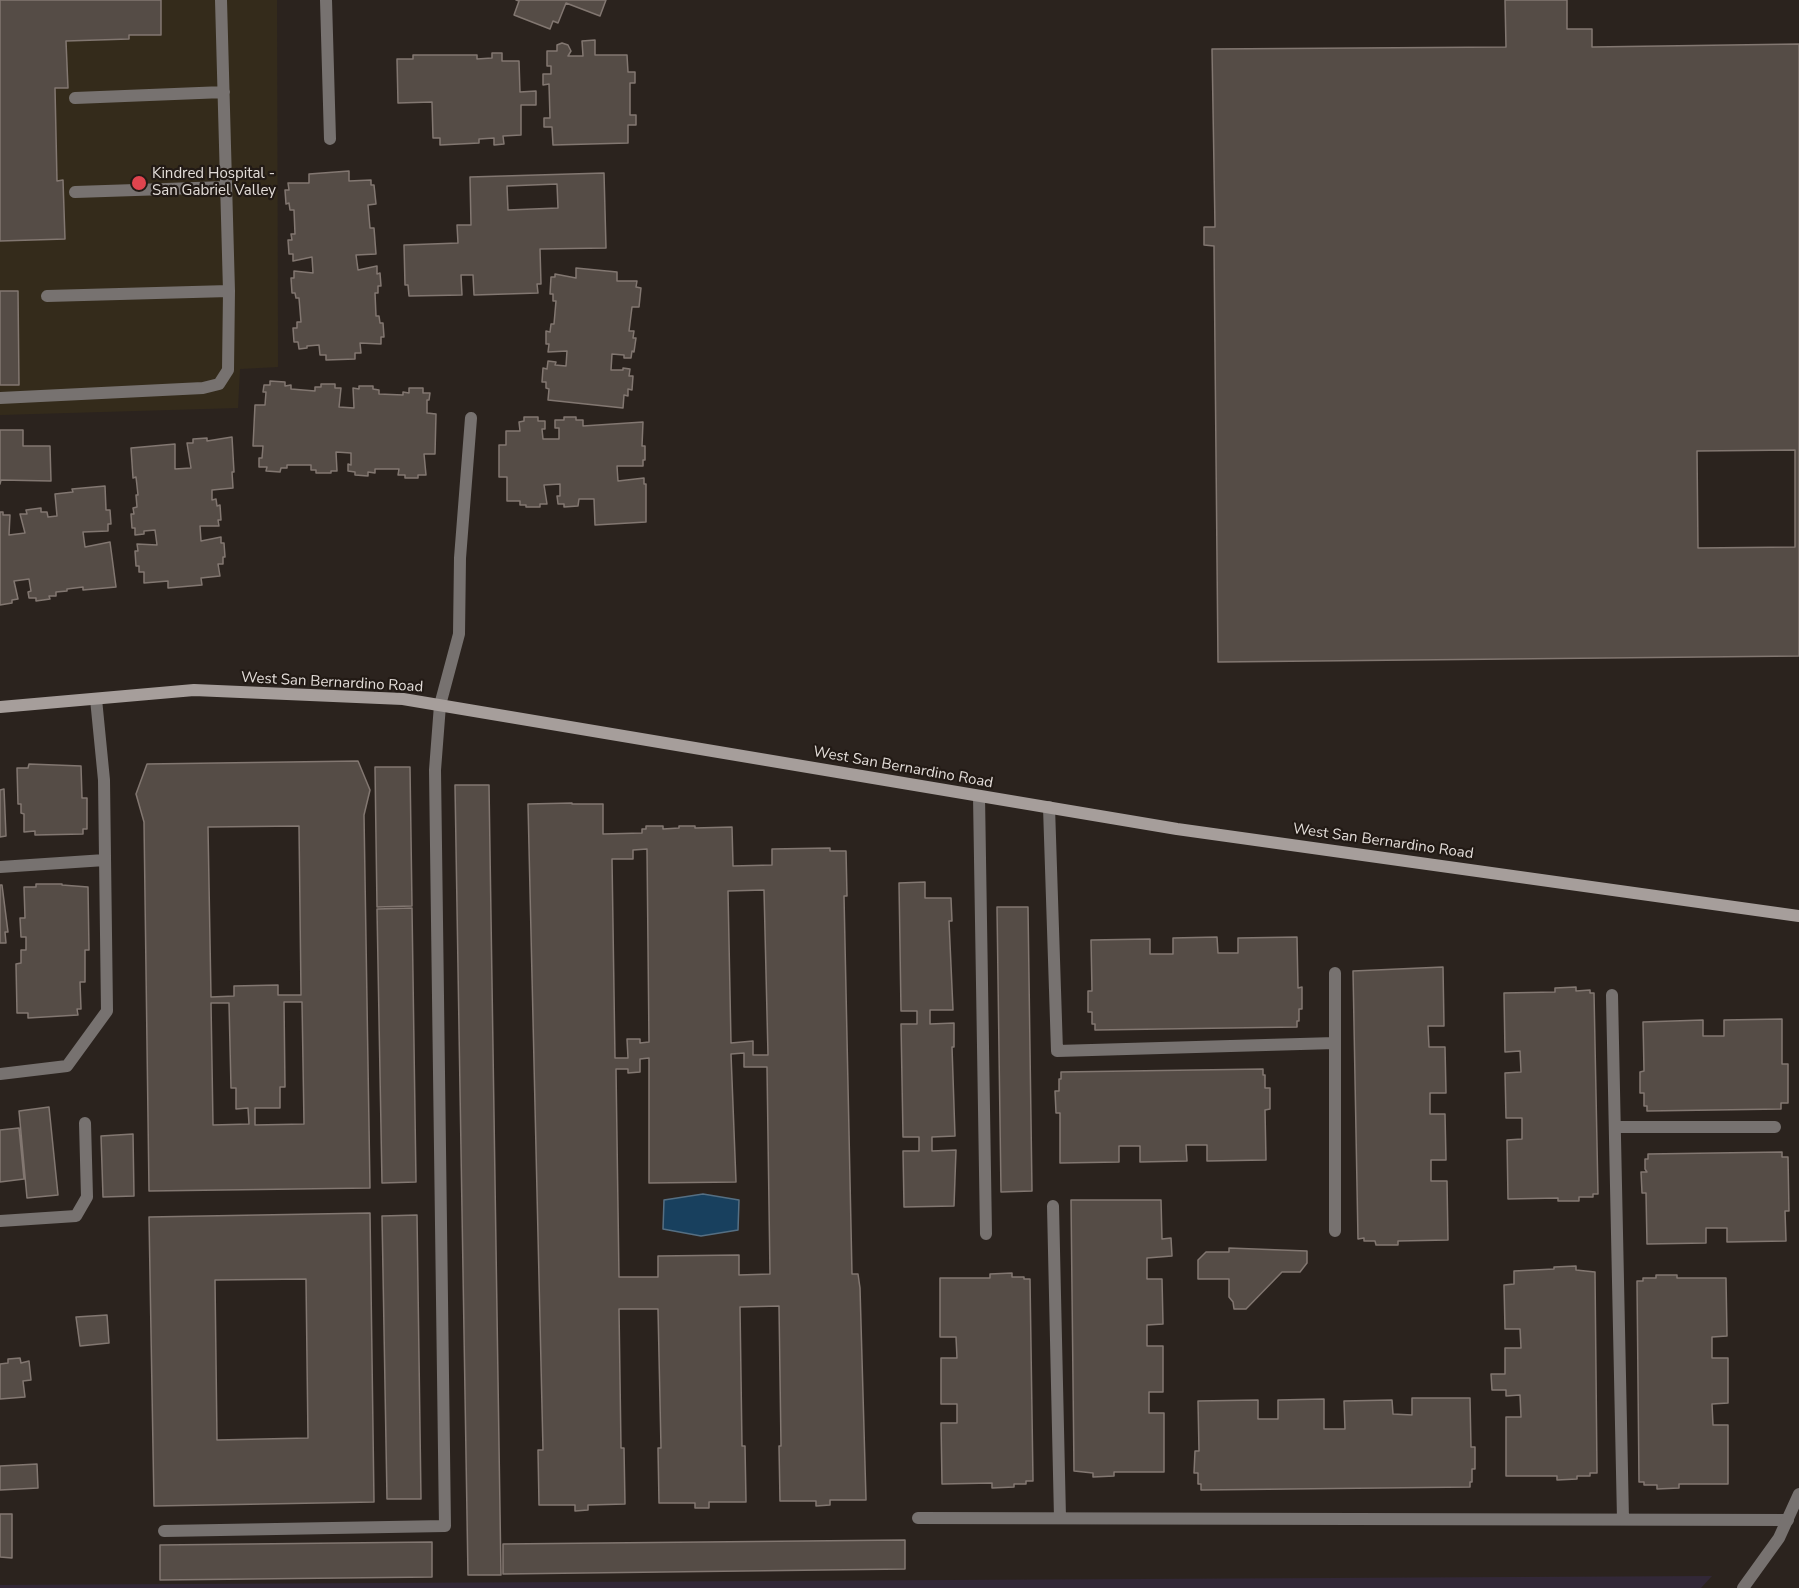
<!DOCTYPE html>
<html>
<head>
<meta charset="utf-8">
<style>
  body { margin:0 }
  canvas { display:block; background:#2b231e }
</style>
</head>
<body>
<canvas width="1799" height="1588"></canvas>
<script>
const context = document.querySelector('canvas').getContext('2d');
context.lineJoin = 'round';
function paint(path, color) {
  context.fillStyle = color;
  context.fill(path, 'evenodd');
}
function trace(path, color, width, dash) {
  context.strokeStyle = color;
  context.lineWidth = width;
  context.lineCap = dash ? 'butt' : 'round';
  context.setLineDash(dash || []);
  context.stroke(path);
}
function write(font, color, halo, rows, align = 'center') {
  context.font = font + ' "Nunito Sans",sans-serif';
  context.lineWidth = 4.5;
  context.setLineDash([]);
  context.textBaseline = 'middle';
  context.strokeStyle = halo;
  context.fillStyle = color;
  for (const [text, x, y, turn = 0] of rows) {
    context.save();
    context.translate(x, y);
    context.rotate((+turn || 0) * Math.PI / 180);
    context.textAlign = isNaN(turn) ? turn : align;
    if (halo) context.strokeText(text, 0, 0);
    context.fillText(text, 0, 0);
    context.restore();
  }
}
const education = new Path2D(`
  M1712,1576L1701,1588H0V1585Z`);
const medical = new Path2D(`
  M0,0H277L278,367L240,369L238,408L0,415Z`);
const water = new Path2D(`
  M703,1194L739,1200L738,1230L701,1236L663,1229L664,1200Z`);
const building = new Path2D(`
  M0,0H161V35H129V39L66,41L68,88H55L57,181L63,180L65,239L0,241Z
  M516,0H606L600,16L566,3L558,23L553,21L550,29L514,15L519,1Z
  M1505,0H1567V29H1592V47L1799,44V656L1218,662L1214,246L1204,245V227H1215L1212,49L1506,47ZM1795,450V547L1698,548L1697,451Z
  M595,40V55H627L628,72H635V83H630V115H636V125H628V143L553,145L552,127H544V118H550L549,84L543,85V74H551V66H547V51H557V45L562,43L568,45L571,51L568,56H583L582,41Z
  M492,53H502V61H519L520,92L536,91V105H521V135L503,136L504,144L494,145V138L479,139V143L440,145V138H433L432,102L398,103L397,59H413V55H477V59L492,58Z
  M349,171V181L371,180V185H374L376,204L368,205L370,228H374L376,254L356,255L358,270L377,266V274L380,273L381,286H378V293H375L376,316H379L380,323H383L384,337H381V344L360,343L361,353H355V359L326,360V355H320L319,345L307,346V348L299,349L298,342H294L293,328H297V322H301L299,298H296L295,293H292L291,278H294V271L313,273L312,257L293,261V254H289L288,240H292L291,234H295L294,210H290L289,203L286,204L285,190H289L288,183H309V174Z
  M604,173L606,248L540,249L541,284H537L538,293L474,295L473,275H461L462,295L409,296L408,285H405L404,245L458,243L457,225H471L470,177ZM557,184L558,208L508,210L507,186Z
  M576,268L617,272V281H637L636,287L641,288L639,307H632L629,331H634L633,338H636L634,352L632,351L631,358H624V355L612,354L611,370H623V368L630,369L629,376H633L632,390L628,389V396L624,395L623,408L548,400L549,389L546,388V382H542L543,368L547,369L548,361L556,362L555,365L566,366L567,351L548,352L549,344H546V331L550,332L551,324H554L556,301H553V294H550L551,277H555V274L576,278Z
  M0,291H18L19,385H0Z
  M270,381L285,382V386L291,385V389L315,391V387H321V384H335V388H341L339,407L354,408L353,388L359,389V386H373V389L379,390V394L403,395V392L409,393V388H423V393H430L429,400H427V413L436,414L435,454H424L426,475H418V478H405V475H398L399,469H375V473L368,472V476L355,475V472L348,471V464L351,465V453L336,452L337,471H331V473H316V470H311V465H287V468H281L280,472L266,471L267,467H259V458H262L263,446H253L255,405H265L266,392H263L264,385H270Z
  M524,417H538V421H545V429H542L543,439H559V428H555V420H564V417H576V420H583V426L643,422L642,446H645V460H643V466H617L618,481L644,478V484H646V522L595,525L594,499H579L578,506L564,507V504H558L557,496H560V484L544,485L547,504H540V507H526V505H520V501H507V477H499V445H506V431H520L519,422L524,421Z
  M0,430H23V446H50L51,481L1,480L0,484Z
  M232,437L234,472H232L233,488L212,490V500L216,499L217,506L220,505L221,520H218L219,526H200L201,541L221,537V543H224L225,557H223V564H218L220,576L201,578L202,585L168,588V581L144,583V572H139V566H136L135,551H138L137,544L157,545L155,530L144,531V534L135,535V528H132L131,514H134L133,508L137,507L136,495H138L136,477L133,478L131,448L175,444V469L191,468L187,443H193V439L207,438V441Z
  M105,486L106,510H110L111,524H108V531L83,532L85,547L110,542L116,587L83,590V587L67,589V591L56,592V596H49L50,599L36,601V598H29L28,592L31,591L29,579L14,581L18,599L12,600V603L0,605V512H3V515H10L9,535L25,533L20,514H27L26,510L41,508V512H47L48,517L57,516L55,494L73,492L72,489Z
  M358,761L370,790L364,815L370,1188L149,1191L144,822L136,794L147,764ZM299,826L301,995H278V985L234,986V996L211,997L208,827ZM284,1002H302L304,1124L255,1125V1108H280V1087H285ZM211,1003H229L231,1088H236V1109L248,1108L249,1124L213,1125Z
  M29,764L81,766L82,798H87V829H83V834L35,835V831L24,832V814L21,813V804H18L17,768H28Z
  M375,767H410L412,906L377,907Z
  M455,785H489L501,1575H468Z
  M4,789L6,836L0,837V790Z
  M572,803V804H603V834L642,833V829H646V826H663V829L679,828V826H695V828L732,827L733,866L772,865V849L830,848V851H846L847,896H844L852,1274H858L860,1288L866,1500H830V1505L816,1506V1501H780L779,1446H781L779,1306L740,1307L742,1446H745L746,1502H709V1508H695V1503H659L658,1448H661L658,1309H619L621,1448H624L625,1504L588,1505V1510L575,1511V1505H539L538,1450H543L528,804ZM647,849L649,1042L640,1043V1039H627L628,1058H615L612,859H633V850ZM764,890L768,1055H753V1041L731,1043L728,891ZM744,1053V1067H767L770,1274L739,1275V1255L658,1256V1277H619L616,1069H628V1073L640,1072V1059L649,1058V1183L736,1182L731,1054Z
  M925,882V898H951L952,921H949L953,1010H930V1024L954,1023V1047H952L955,1136L932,1137V1151L956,1150L954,1206L904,1207L903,1151H919V1137H903L901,1024H917V1011H901L899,883Z
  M36,884H62V885L88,887L89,950H85V982H80L81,1009H77L78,1015L28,1018V1013H17L16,964L21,963V950H26V937H21L20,918H25L24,887H36Z
  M0,885H2L8,932H5L6,943H0Z
  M997,907H1028L1032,1191L1001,1192Z
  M412,908L416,1182L382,1183L377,909Z
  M1217,937L1218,953H1238V938L1297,937L1298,988L1302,987V1009H1299V1021H1297V1027L1095,1030V1024H1092V1012H1088V991H1092L1091,940L1150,939V954H1173V938Z
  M1443,967L1444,1026H1428L1429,1047H1445L1446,1093H1430V1114H1445L1446,1160H1431V1181H1447L1448,1240L1398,1241V1245H1376L1375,1241H1364V1238L1358,1239L1353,971Z
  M1576,987V991L1590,990V993H1594L1598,1194H1593V1197H1579V1201H1558V1198L1508,1199L1507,1140L1522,1139V1118H1506L1505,1073L1521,1072L1520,1051L1505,1052L1504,993L1555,992V988Z
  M1782,1019V1064H1788V1103H1781V1109L1647,1111V1106H1644V1093H1640V1072L1644,1071L1643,1022L1703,1020V1036H1724V1020Z
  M1263,1069V1075H1265V1088H1270V1109L1265,1110L1266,1160L1207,1161V1145H1186L1187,1161L1140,1162V1146H1119V1162L1060,1163V1113H1056L1055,1091H1059V1079H1061V1072Z
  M49,1107L58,1195L27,1198L19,1111Z
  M19,1128L24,1179L0,1182V1130Z
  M133,1134L134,1196L103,1197L101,1136Z
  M1782,1152V1157H1788L1789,1211H1785L1786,1241L1727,1242V1228H1706V1243L1647,1244L1646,1193H1642L1641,1172H1647L1645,1169V1159H1648V1154Z
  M1071,1200H1161L1162,1239L1171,1238L1172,1256L1147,1258V1279H1162L1163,1324L1147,1325V1346H1163V1392H1149V1413H1164V1472H1114V1476L1093,1477V1473L1074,1471Z
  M370,1213L374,1502L154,1506L149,1217ZM306,1279L308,1438L217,1440L215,1280Z
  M417,1215L421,1499H387L382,1216Z
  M1229,1248L1307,1251V1263L1300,1272H1282L1246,1309H1234L1233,1302L1229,1297V1279H1198V1260L1206,1252H1229Z
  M1576,1266V1270L1595,1272L1597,1473H1590V1476H1577V1479L1557,1480V1476H1506V1417H1521L1520,1395L1506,1396V1390H1492L1491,1374H1505V1348H1521L1520,1329H1505L1504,1285L1514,1284V1271L1554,1269V1267Z
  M1012,1273V1277H1024V1279H1030L1033,1481H1026V1484H1014V1487L992,1488V1483L942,1484L941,1423H957V1404H941V1358H957L956,1337H940V1278H990V1274Z
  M1656,1275H1677V1278H1726L1727,1336L1712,1337V1358H1728V1403L1712,1404L1713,1425H1728V1484H1679V1488L1657,1489V1485H1644V1482H1639L1637,1281H1643V1278H1656Z
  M107,1315L109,1343L80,1346L76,1317Z
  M20,1358L21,1363L29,1361L31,1380L23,1381L25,1397L0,1399V1364L8,1363V1359Z
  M1412,1398H1470L1471,1447H1475V1469H1472V1482H1470V1487L1201,1490V1484H1198V1473H1194L1195,1451H1199L1198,1401L1258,1400V1419H1278V1400L1324,1399V1429H1345L1344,1401L1392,1400L1393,1414L1412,1415Z
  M37,1464L38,1488L0,1490V1466Z
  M0,1514H12V1558L0,1557Z
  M905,1540V1569L503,1574V1544Z
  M432,1542V1577L160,1580V1545Z`);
const lane = new Path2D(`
  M326,0L330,139
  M75,98L224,92
  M75,192L226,187
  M47,296L229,291
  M0,398L203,388L219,384L228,370L229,291L221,0
  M979,796L986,1234
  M1049,807L1057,1051L1335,1043
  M0,867L105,860
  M1612,995L1623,1519
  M0,1074L67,1066L107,1011L104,780L96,699
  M1615,1127H1775
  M1053,1206L1060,1518
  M0,1221L76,1216L87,1197L85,1123
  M1335,1231V973
  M918,1518L1788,1520
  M164,1531L445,1526L435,770L440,705L459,634L460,558L471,418`);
const street = new Path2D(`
  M1743,1588L1779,1538L1799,1494`);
const secondary = new Path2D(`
  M0,707L194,690L403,699L1177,829L1799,916`);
const markers = [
  [139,183,8,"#e0444e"]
];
const poiNames = [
  ["Kindred Hospital -",152,174],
  ["San Gabriel Valley",152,191]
];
const streetNames = [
  ["West San Bernardino Road",332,683,3],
  ["West San Bernardino Road",903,768,10],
  ["West San Bernardino Road",1383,842,8]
];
paint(education, '#322837');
paint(medical, '#342b1b');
paint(water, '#18405e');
trace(water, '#556f83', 1.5);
paint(building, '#554c46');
trace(building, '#827771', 1.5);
trace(lane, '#777270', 12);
trace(street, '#777270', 12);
trace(secondary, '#a69e9b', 12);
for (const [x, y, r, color] of markers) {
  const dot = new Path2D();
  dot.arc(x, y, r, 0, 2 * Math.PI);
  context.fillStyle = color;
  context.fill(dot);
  trace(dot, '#221a15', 2);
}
write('15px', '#e3ddd9', '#221a15', poiNames, 'left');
write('15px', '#e3ddd9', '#221a15', streetNames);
</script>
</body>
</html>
